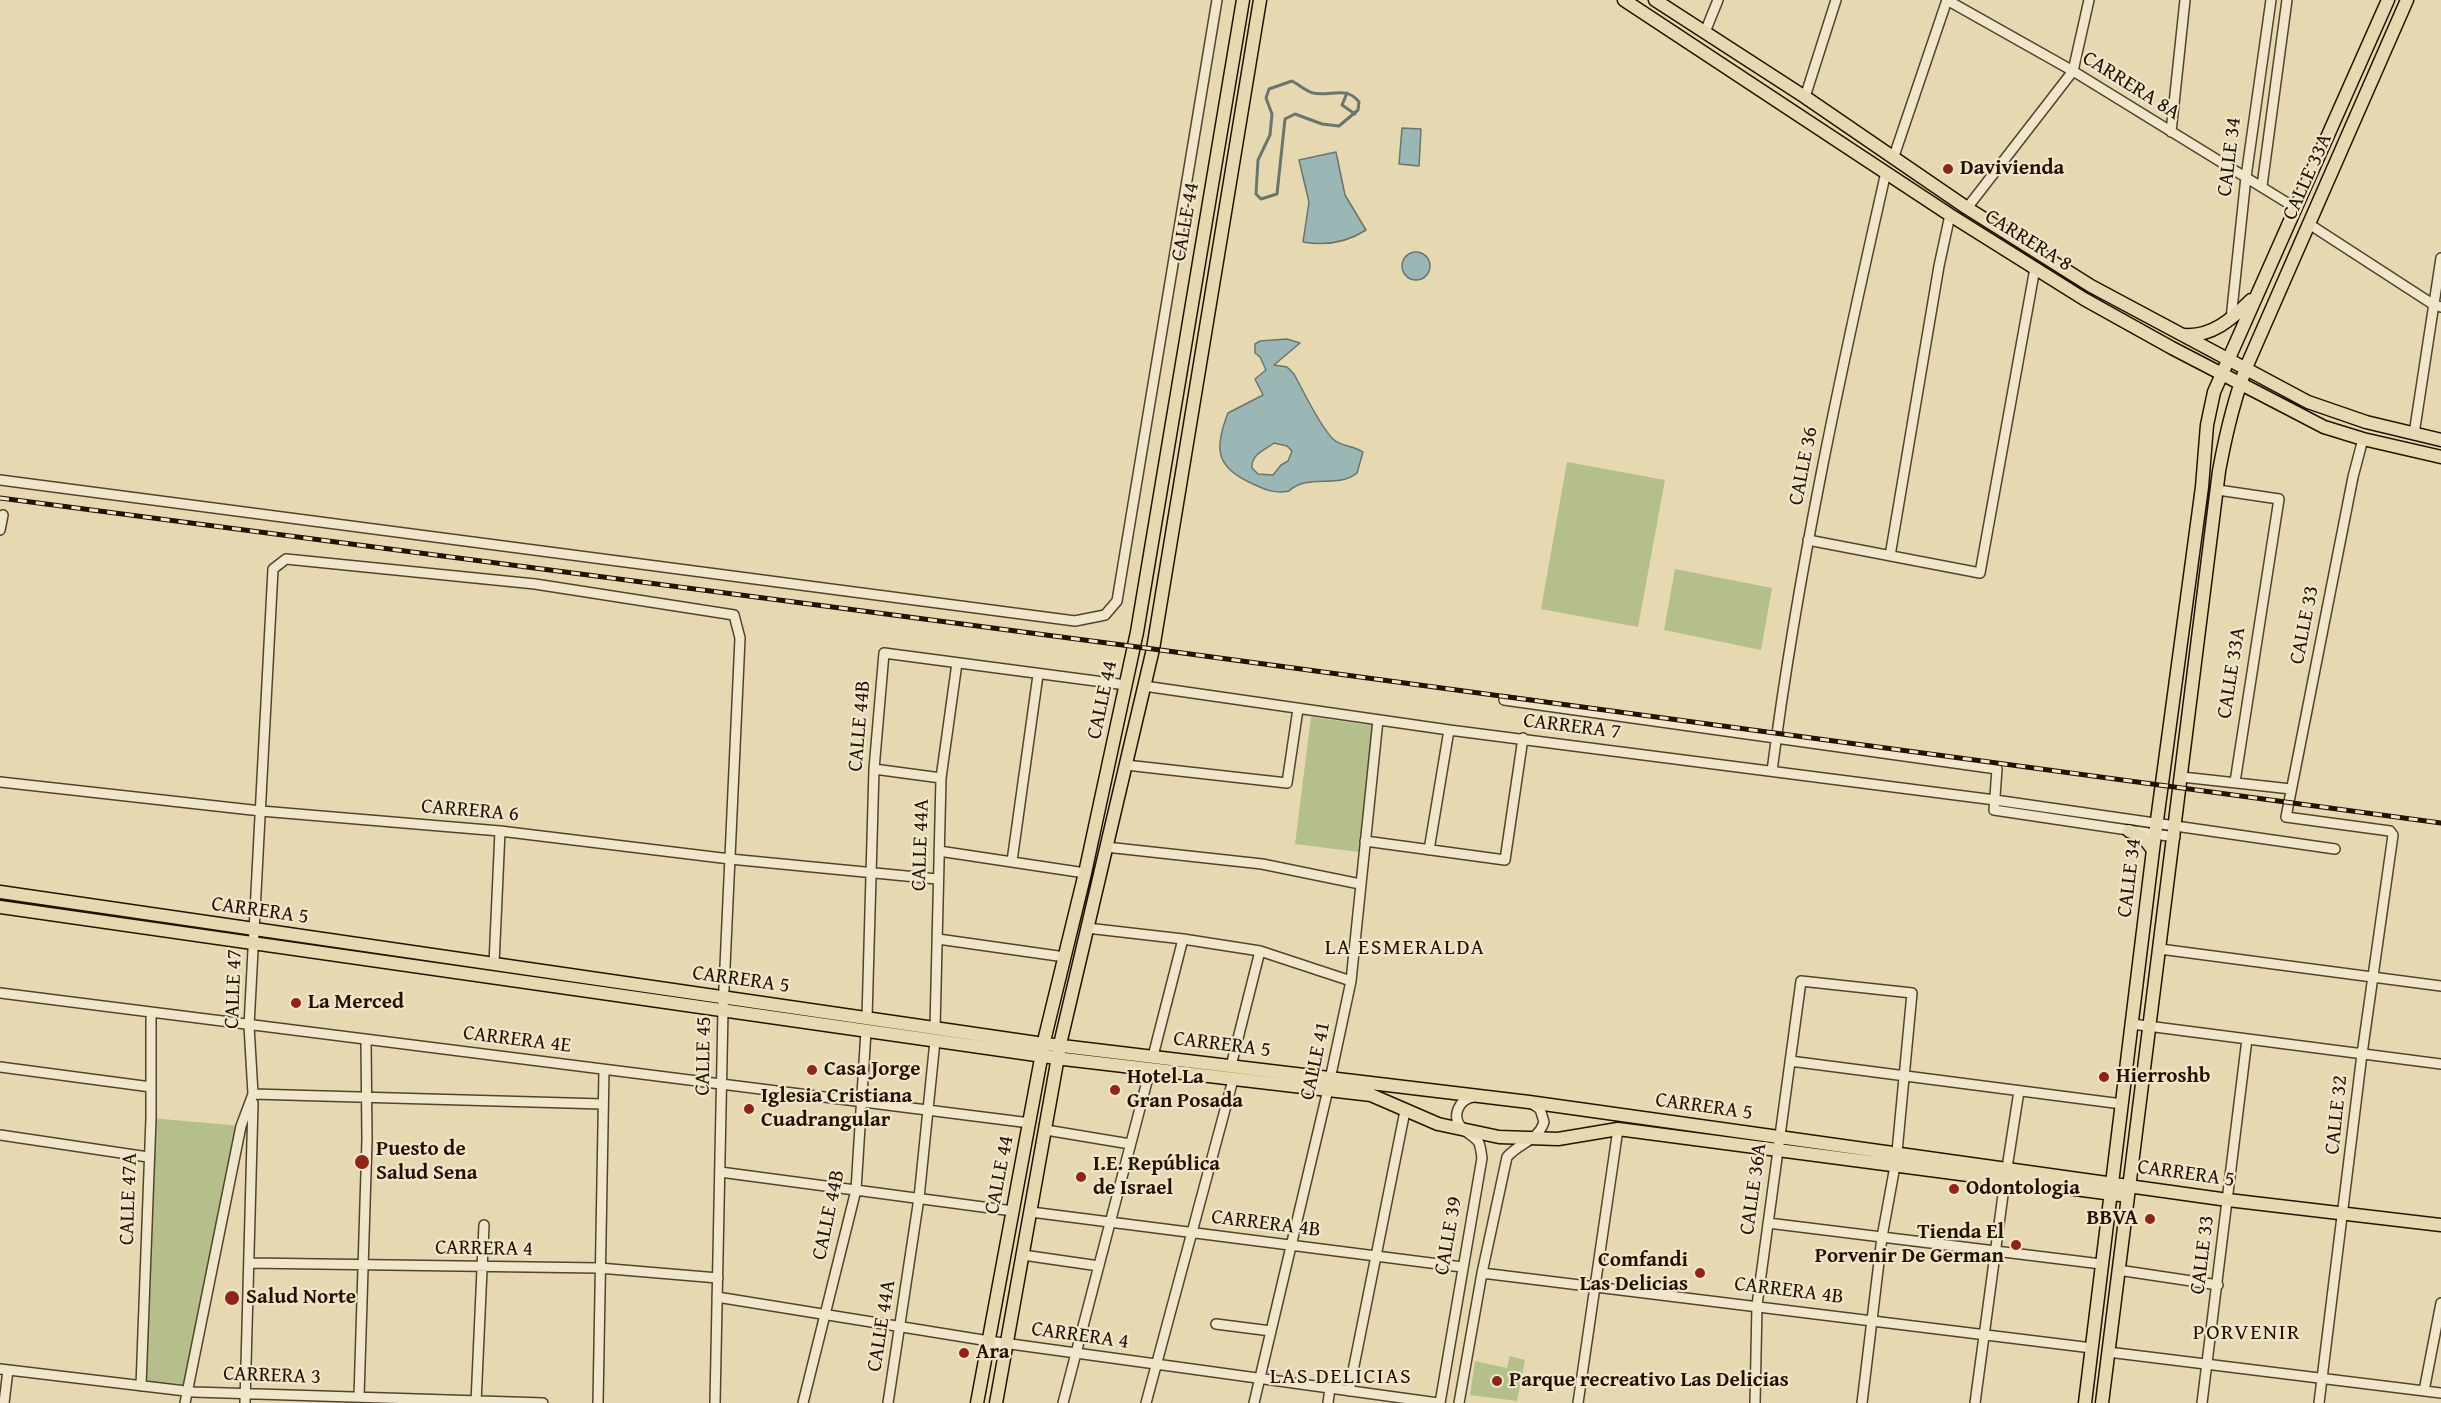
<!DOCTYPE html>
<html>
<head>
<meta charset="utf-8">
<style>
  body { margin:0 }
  canvas { display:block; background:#e6d9b1 }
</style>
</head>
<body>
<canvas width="2441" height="1403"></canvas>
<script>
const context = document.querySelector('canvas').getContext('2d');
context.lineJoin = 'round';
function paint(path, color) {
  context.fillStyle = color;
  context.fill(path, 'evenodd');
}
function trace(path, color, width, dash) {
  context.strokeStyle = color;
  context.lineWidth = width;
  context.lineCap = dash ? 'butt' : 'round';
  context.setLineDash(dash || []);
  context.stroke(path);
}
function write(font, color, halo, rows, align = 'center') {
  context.font = font + ' "Gentium Book Plus",serif';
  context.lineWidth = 4.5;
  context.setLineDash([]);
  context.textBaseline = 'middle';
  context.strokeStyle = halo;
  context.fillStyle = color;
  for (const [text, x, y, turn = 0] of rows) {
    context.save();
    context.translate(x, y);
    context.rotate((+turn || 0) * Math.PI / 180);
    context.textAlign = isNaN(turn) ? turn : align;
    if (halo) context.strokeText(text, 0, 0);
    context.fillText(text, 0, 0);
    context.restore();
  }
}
const green = new Path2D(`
  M1567,462L1665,480L1638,627L1541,609Z
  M1675,569L1772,588L1761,650L1664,630Z
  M1311,717L1375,726L1359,852L1295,844Z
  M151,1118L241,1126L187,1391L141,1386Z
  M1510,1356L1525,1360L1517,1401L1470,1395L1475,1361L1507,1368Z`);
const water = new Path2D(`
  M1402,128L1421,129L1419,166L1399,164Z
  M1336,152L1345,195L1366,230C1346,243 1326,246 1303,242L1309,202L1299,160Z
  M1402 266a14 14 0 1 1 28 0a14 14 0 1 1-28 0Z
  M1287,339L1300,343L1274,365L1287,367L1294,374C1304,392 1319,425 1333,439C1341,447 1353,445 1363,452L1357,473C1338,489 1308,473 1289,491C1275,494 1266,490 1253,484C1217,468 1213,451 1228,413L1263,395L1255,379L1266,370L1260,357L1255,353V344L1260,341ZM1274,443L1287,446L1292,451L1288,461L1281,465L1273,475L1258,474L1252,468C1251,454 1264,451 1274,443Z`);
const stream = new Path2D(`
  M1292,81C1298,84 1306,91 1313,93C1330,97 1346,85 1359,102L1358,110L1339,126L1322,124L1295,114L1285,119L1277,194L1261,199L1256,194L1258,160L1270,135L1272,114L1266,98L1269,89Z
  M1347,93L1342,105L1355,114`);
const minor = new Path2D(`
  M1947,0L2073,71L2294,207
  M1705,32L1718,0
  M1805,97L1836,0
  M2171,132L2185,0
  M1893,159L1947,0
  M2262,186L2287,0
  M1967,208L2073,71L2089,0
  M2309,224L2434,305L2441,307
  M2231,319L2246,177L2271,0
  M2414,434L2441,258
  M0,480L1075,621L1105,615L1117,601L1217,0
  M2218,490L2279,499L2235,782
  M0,530L3,515
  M1808,540L1980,573L2035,268
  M1890,556L1939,266L1950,215
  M1144,686L1449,730L1995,800L2335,849
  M1504,700L1997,769L1994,810L2175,837
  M1126,765L1287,783L1298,709
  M874,769L941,778
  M1772,771C1798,569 1841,370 1886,172
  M2182,777L2291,789
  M0,782L261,811L500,831L730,859L937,879
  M1365,841L1505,860L1523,738
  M1106,847L1262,864L1360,884
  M1429,850L1449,730
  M939,851L1085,873
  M1012,861L1038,675
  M1087,928L1183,939L1260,951L1351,981
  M938,939L1065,957
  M2160,949L2441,986
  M494,964L500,831
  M0,993L1030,1123
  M867,1018L874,769L884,653L1126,685
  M2132,1024L2441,1064
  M935,1028L941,778L957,663
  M1153,1056L1183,939
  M1790,1061L2122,1104
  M1231,1066L1260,951
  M0,1067L151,1087
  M253,1094L603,1104
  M1046,1130L1130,1144
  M0,1135L148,1157
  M2007,1168L2019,1091
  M720,1172L1013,1211
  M1031,1212L1462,1267
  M1768,1223L2101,1264
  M1023,1255L1099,1266
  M249,1263L599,1268L718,1278
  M2118,1270L2218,1285
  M1482,1273L2092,1348
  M717,1297L989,1341L1438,1403
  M1216,1324L1271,1331
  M2108,1352L2441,1393
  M0,1369L194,1392L543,1403
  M141,1386L151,1118V1013
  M1349,1391L1405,1111
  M2424,1391L2441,1303
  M359,1397L367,1140L366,1041
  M4,1403L8,1370
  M185,1403L241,1126L253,1094L249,1026L273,569L286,559L535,584L734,615L740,638L723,1010L715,1403
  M245,1403L253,1103
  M476,1403L484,1225
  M598,1403L604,1070
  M803,1403L856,1190L866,1031
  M888,1403L919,1198L935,1041
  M1063,1403L1150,1070
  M1146,1403L1233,1080
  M1254,1403L1326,1098L1351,981L1378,720
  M1328,1403L1330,1388
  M1440,1403L1482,1158C1481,1153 1481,1148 1479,1143C1475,1136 1466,1133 1461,1127C1451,1115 1460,1099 1473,1097
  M1459,1403L1482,1273L1507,1157C1520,1142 1538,1141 1544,1122L1540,1109L1531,1103
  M1578,1403L1618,1129
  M1755,1403L1757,1305L1801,981L1912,993L1897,1152
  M1862,1403L1882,1237L1895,1166
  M1975,1403L2005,1180
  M2202,1403L2247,1039
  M2319,1403L2362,1054L2393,835L2390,831L2286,817L2353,477L2363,439`);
const major = new Path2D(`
  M1624,0L1950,215L2084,299L2172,348L2324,427L2363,439L2441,457
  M1655,0L1805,97L1967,208L2091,286L2308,402L2366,422L2441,440
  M2184,335C2212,337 2232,319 2251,300
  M2129,831L2143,837L2153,850
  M0,892L1037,1043L1529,1102L2228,1200L2441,1225
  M0,907L1064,1059L1371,1095L1438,1124L1499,1137L1558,1139L1618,1129L2128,1196
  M977,1403L1045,1037L1085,873L1137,632L1243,0
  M996,1403L1061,1040L1153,649L1260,0
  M2085,1403L2153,850L2202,487L2207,425L2214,392L2388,0
  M2102,1403L2219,471C2226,433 2234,398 2248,363L2407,0`);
const rail = new Path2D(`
  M0,498L1153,649L2441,823`);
const markers = [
  [1948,169,6,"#8f2418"],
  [296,1003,6,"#8f2418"],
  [812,1070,6,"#8f2418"],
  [2104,1077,6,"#8f2418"],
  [1115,1090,6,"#8f2418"],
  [749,1109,6,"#8f2418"],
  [362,1162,8,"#8f2418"],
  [1081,1177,6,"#8f2418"],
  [1954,1189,6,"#8f2418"],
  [2150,1219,6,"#8f2418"],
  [2016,1245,6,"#8f2418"],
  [1700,1273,6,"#8f2418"],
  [232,1298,8,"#8f2418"],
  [964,1353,6,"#8f2418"],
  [1497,1381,6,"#8f2418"]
];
const streetNames = [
  ["CARRERA 8A",2131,86,32],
  ["CALLE 34",2230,157,-83],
  ["CALLE 33A",2308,177,-66],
  ["CALLE 44",1186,222,-80],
  ["CARRERA 8",2028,241,32],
  ["CALLE 36",1804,466,-79],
  ["CALLE 33",2305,625,-79],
  ["CALLE 33A",2232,673,-81],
  ["CALLE 44",1103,700,-78],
  ["CALLE 44B",860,726,-85],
  ["CARRERA 7",1572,727,7],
  ["CARRERA 6",470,811,5],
  ["CALLE 44A",921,845,-88],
  ["CALLE 34",2130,878,-83],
  ["CARRERA 5",260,911,8],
  ["CARRERA 5",741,980,8],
  ["CALLE 47",234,989,-88],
  ["CARRERA 4E",517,1040,7],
  ["CARRERA 5",1222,1045,7],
  ["CALLE 45",704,1056,-89],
  ["CALLE 41",1316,1061,-78],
  ["CARRERA 5",1704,1107,8],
  ["CALLE 32",2337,1115,-84],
  ["CARRERA 5",2186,1174,8],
  ["CALLE 44",1000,1175,-79],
  ["CALLE 36A",1754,1189,-82],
  ["CALLE 47A",129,1199,-88],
  ["CALLE 44B",829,1215,-78],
  ["CARRERA 4B",1266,1224,7],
  ["CALLE 39",1449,1236,-80],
  ["CARRERA 4",484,1249,1],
  ["CALLE 33",2203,1255,-83],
  ["CARRERA 4B",1789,1291,7],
  ["CALLE 44A",882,1326,-81],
  ["CARRERA 4",1080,1336,8],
  ["CARRERA 3",272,1376,2]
];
const poiNames = [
  ["Davivienda",1960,169],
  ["La Merced",308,1003],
  ["Casa Jorge",824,1070],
  ["Hierroshb",2116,1077],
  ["Hotel La",1127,1078],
  ["Gran Posada",1127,1102],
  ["Iglesia Cristiana",761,1097],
  ["Cuadrangular",761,1121],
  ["Puesto de",376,1150],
  ["Salud Sena",376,1174],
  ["I.E. República",1093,1165],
  ["de Israel",1093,1189],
  ["Odontologia",1966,1189],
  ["BBVA",2138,1219,"right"],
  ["Tienda El",2004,1233,"right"],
  ["Porvenir De German",2004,1257,"right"],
  ["Comfandi",1688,1261,"right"],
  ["Las Delicias",1688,1285,"right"],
  ["Salud Norte",246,1298],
  ["Ara",976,1353],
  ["Parque recreativo Las Delicias",1509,1381]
];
const neighbourhoodNames = [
  ["LA ESMERALDA",1405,948],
  ["PORVENIR",2247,1333],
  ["LAS DELICIAS",1341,1377]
];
paint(green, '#b4bf8c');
paint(water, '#9ab7b6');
trace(water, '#6b756d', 1.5);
trace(stream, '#6b756d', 3);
trace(minor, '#54432c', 12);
trace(major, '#241100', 15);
trace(minor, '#efe6cc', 9);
trace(major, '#e6d9b1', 12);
trace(rail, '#241100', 5);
trace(rail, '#efe6cc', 3, [9]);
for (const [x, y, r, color] of markers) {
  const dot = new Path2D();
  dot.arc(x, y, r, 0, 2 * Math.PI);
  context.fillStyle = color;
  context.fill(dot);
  trace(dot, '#efe6cc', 2);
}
write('21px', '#241100', '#efe6cc', streetNames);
write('bold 21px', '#241100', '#efe6cc', poiNames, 'left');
context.letterSpacing = '1.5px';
write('22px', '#241100', '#efe6cc', neighbourhoodNames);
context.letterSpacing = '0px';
</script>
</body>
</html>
